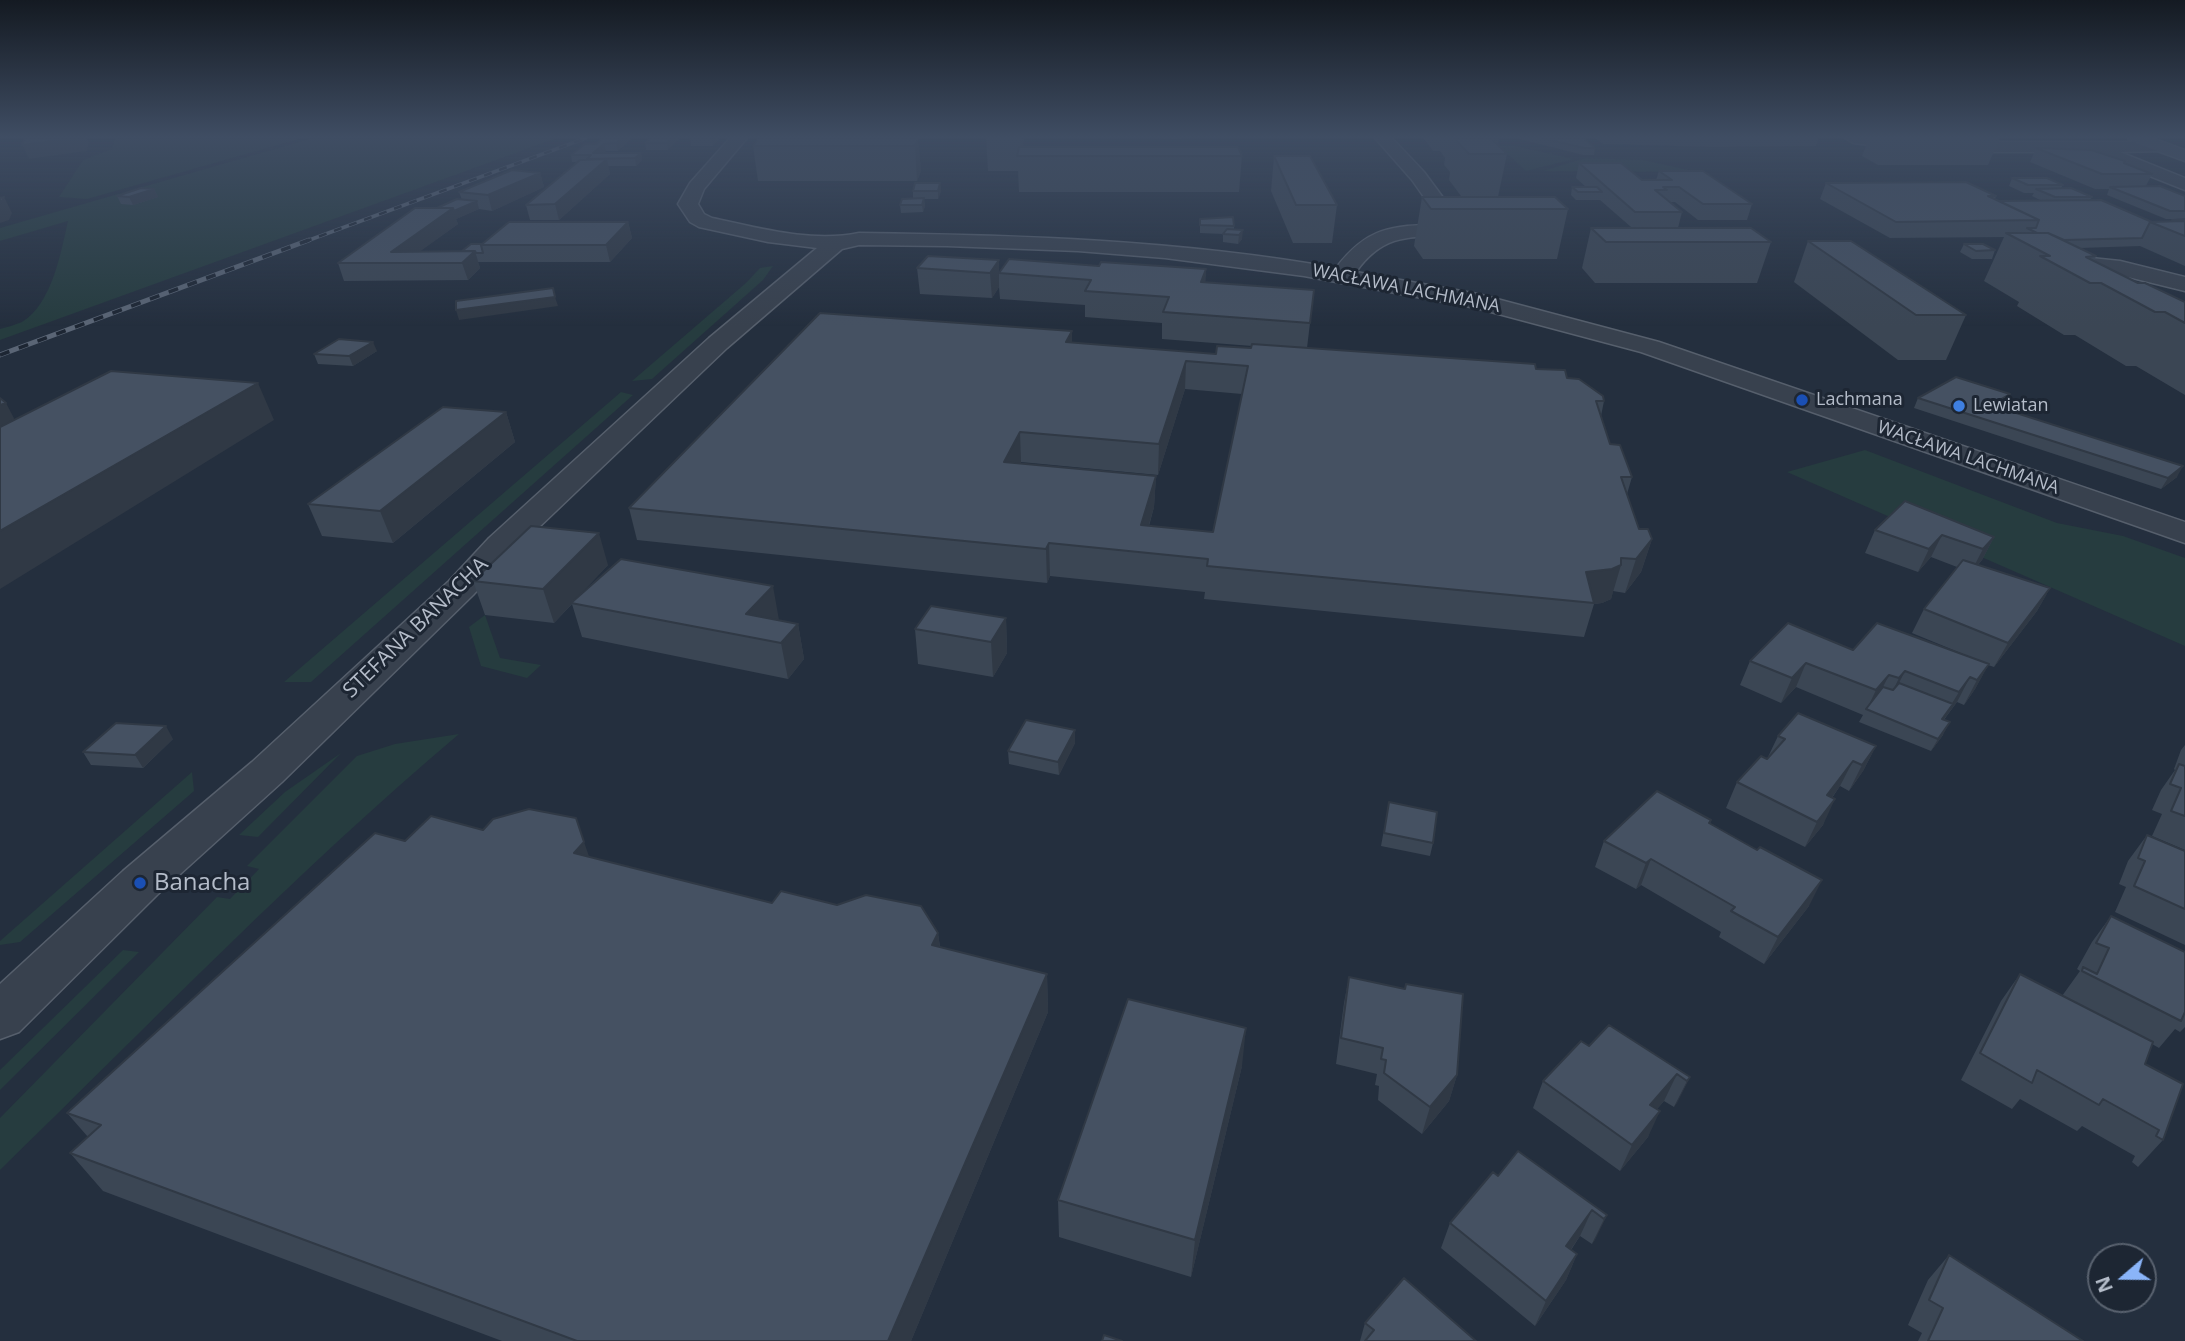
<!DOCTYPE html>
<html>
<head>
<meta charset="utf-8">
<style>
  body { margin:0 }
  #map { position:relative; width:2185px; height:1341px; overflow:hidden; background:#242f3e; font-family:"Open Sans",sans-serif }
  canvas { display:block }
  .north { position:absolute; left:2087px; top:1243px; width:70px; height:70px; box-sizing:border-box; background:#1d2633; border:2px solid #59626f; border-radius:50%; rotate:250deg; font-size:19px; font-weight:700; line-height:28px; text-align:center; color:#b4bcc9 }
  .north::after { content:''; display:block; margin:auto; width:24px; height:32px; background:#8ab4f8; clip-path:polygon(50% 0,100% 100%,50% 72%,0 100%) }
</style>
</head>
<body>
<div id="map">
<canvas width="2185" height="1341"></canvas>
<div class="north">N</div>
</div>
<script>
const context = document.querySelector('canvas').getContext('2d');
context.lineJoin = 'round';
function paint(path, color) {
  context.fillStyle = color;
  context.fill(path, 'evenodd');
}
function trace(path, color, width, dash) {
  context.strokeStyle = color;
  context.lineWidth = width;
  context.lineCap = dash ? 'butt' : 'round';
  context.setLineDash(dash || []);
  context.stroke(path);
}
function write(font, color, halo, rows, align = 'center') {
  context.font = font + ' "Open Sans",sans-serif';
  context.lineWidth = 6;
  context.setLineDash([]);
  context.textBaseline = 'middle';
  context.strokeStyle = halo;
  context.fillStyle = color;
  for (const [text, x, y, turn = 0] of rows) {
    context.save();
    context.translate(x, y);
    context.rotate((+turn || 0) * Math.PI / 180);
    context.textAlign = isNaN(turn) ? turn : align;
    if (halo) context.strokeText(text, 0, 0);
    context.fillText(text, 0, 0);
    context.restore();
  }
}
const green = new Path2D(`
  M115,138H303L87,199L59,197L83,160L112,149Z
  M313,138H557L0,340V329C7,327 15,325 22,322C52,304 61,252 68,221L0,241V228Z
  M1499,146H1516L1574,159L1526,171Z
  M1585,158L1643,160L1698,172L1543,171Z
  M773,266L763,280L652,379L632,381L746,283L760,268Z
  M621,392L633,395L311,682H284Z
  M1865,450L2057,523L2123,536L2185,558V646L1787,472Z
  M485,615L500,658L541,665L527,678L481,666L469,627Z
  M459,734C298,870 151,1023 0,1170V1118L217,897L230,899L259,869L247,866L357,756L395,744Z
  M341,753L258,837L239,835L285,792Z
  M192,772L194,791L20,942L0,945V941Z
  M123,950L139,952L0,1090V1070Z`);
const minor = new Path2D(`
  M730,138H747L704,189L698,204L704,214L712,218C760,228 811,243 859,233C1018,235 1179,240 1336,268C1368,226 1392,226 1443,224L1412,180L1375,138H1392L1424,172L1467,230L1464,234L1457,236C1412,237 1384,232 1356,272L1478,294L1659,342L2185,522V543L1641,352L1476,308L1304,276L1165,258L1078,251L947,246L859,245L842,249L727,348L513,552L473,595L282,782L157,895L19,1032L0,1039V984L123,871L252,762L449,581L489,538L709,338L817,248L768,242L699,227L690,222L678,204L690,183Z
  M1845,138H1895L1928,142H2160L2166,143L2168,147L2166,151L2120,152L2185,178V190L2102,157L2100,152H1928L1853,143Z
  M2053,254L2120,261L2185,277V291L2120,275L2045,265L2042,260L2045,255Z`);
const secondary = new Path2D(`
  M2128,138H2152L2185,150V161L2130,141Z`);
const railFar1 = new Path2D(`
  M304,242L586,138`);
const rail = new Path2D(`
  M0,355L309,240`);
const wall = new Path2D(`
  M602,138H642L631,139L618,151H606L603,153H641L642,160L636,166H608L610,174L559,220H530L526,205L577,162H572L571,155L596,144Z
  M650,138H680L668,150H646L645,143Z
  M691,138H720L713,146H691L690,139Z
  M759,138H932L918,139L921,171L917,181H758L753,146Z
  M986,138H1024L1023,147L1242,156L1239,192H1019L1018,171H988Z
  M1099,138H1200L1178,139Z
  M1423,138H1498L1499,139L1498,146L1507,154L1498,197L1461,196L1449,180L1450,172L1444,165L1445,158L1440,151H1433Z
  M1515,138H1583L1595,148L1594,155H1583Z
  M1595,138H1819L1816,146L1713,147L1603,144Z
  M1869,138H2000L1988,165H1878L1862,156Z
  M2036,148L2124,163L2152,174L2146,186L2185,196V219H2166L2107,195L2109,189H2095L2030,162Z
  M1274,156L1337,205L1332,243H1293L1271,191Z
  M1579,163L1642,180H1656L1659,171L1752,204L1747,220H1698L1675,202H1670L1682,212L1678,228L1631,227L1600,200H1576L1571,195L1572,187H1586L1576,178Z
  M540,173L544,187L492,211L479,209L456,219L458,224L420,251H462L482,244L628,222L632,238L610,262H478L480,268L468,280L344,281L338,263L437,208L462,200L459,192Z
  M2012,178L2063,185L2061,188L2092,197L2090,200L2152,222L2171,221L2172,220L2185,219V266L2140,246L2080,248L2096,256L2094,261L2138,283L2185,302V395L2136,366H2126L2075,335H2064L2017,306L2019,302L1984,281L2004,237L1890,238L1820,199L1826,183L1996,196L1995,199L1999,201H2042L2032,196L2034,193H2024L2009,186Z
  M940,183L941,191L938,199H924L925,206L923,212L901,213L900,205L913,199V191Z
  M154,189L158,197L133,205L121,204L117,196Z
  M1422,197L1568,209L1557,259H1423L1414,246Z
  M1200,219L1234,226V229L1242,239L1238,244L1223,242V234L1200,233Z
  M1591,228L1771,242L1757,283H1595L1582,268Z
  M1808,241L1966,315L1946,360H1898L1794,282Z
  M1964,244L1995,250L1992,259H1972L1960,252Z
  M1099,266L1206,269L1205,282L1314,290L1307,348L1536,369L1567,378L1604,401L1601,416L1610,444L1632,477L1627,494L1639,529L1652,539L1641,572L1625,593L1613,591L1611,599L1602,603L1594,604L1584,637L1204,599L1205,592L1050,576L1047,583L637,540L629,508L1072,343L1216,354L1251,348L1252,346L1162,339V323L1085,317V305L1000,299L999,287L992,298L920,294L917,268L1000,272ZM1185,389L1242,394L1213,532L1149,526L1154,507L1156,476L1020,464L1021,462L1158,475Z
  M377,351L353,366L318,364L314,354Z
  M2010,394L2005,404L1999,408L2177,477L2161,489L1914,408L1918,398Z
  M506,412L515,442L393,543L322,536L308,504Z
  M1875,530L1994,537L1982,560L1978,565L2050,588L2037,611L1994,667L1988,665L1975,689L1964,705L1957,702L1946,717L1944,720L1943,735L1931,751L1859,722L1863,715L1796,687L1781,703L1740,685L1750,661L1853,650L1980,661L1912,633L1924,609L1957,567L1931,557L1918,572L1865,553Z
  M608,565L578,596L779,620H778L798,624L804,659L788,679L582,637L572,604L554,623L485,615L473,581Z
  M1006,618L1007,653L993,677L918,664L915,629Z
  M1075,730V743L1059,775L1009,764L1008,751Z
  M1778,736L1876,746L1863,771L1849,791L1840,786L1832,798L1823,825L1805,847L1726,808L1737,782L1767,759Z
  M173,739L143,768L91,765L83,752Z
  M2185,745V850L2152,836L2162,814L2152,810L2161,790L2175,770L2174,769L2181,750Z
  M1389,802L1433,843L1430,856L1381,846Z
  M1711,820L1710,824L1809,906L1764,964L1719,937L1721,932L1641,885L1636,889L1595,867L1604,841Z
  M2147,835L2185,851V945L2115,912L2126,887L2119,884L2128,861Z
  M405,841L589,857L772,903L938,933L940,947L1047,974L1048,1012L911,1341H502L103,1191L70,1153L88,1137L67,1113Z
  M2111,916L2185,952V1027L2180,1032L2175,1029L2159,1048L2152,1044L2145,1064L2163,1140L2138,1167L2132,1162L2135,1156L2082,1126L2077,1131L2020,1099L2012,1109L1961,1080L2001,1001L2020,974L2062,996L2080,971L2077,969L2092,942Z
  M1349,977L1457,1075L1449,1101L1422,1134L1378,1100L1379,1086L1375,1085L1377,1074L1336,1064L1344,1003Z
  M1589,1046L1690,1077L1674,1107L1664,1101L1657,1109L1648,1137L1620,1171L1533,1108L1543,1081Z
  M1242,1066L1191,1277L1059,1237L1058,1200Z
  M1498,1176L1607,1215L1592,1244L1580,1236L1571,1250L1577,1254L1566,1280L1535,1326L1441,1248L1450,1223Z
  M1949,1255L2083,1341H1918L1922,1333L1908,1325L1928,1280Z
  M1365,1323L1476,1341H1360Z`);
const shadedWall = new Path2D(`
  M76,138H87L89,142L87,151L29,159L22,145Z
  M622,138H642L631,139L618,151L616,143Z
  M671,138H680L668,150L667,143Z
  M712,138H720L713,146L711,139Z
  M918,138L921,171L917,181L915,146Z
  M1020,138H1024L1022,156H1021Z
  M604,144L606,151L597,159L593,153Z
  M641,153L642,160L636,166L635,158Z
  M607,159L610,174L559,220L555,204Z
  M540,173L544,187L492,211L488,195Z
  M940,183L941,191L938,199V191Z
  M154,189L158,197L133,205L129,197Z
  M0,196L3,200L4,197L12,213L9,220L0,223Z
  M924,198L925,206L923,212L922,205Z
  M477,201L479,209L456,219L458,224L404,263L391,252L453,208Z
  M628,222L632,238L610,262L606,245Z
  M1243,230L1242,239L1238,244L1239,235Z
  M475,251L480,268L468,280L462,263Z
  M999,260V287L992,298L990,273Z
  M1206,269L1205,294L1201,282Z
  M555,297L558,306L459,320L456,310Z
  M1072,331V359L1066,342Z
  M373,342L377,351L353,366L349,356Z
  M1186,361L1185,389L1158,475L1159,444Z
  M258,383L274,420L0,589V531Z
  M2010,394L2005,404L1986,416L1991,405Z
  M6,403L17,424L0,429V405Z
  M506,412L515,442L393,543L380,511Z
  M1020,432L1021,462L1005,493L1004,462Z
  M2183,466L2177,477L2161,489L2168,478Z
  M1156,476L1154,507L1141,552V525Z
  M599,533L608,565L554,623L543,589Z
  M1942,535L1931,557L1918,572L1929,549Z
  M1994,537L1982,560L1971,572L1983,549Z
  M1652,539L1641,572L1625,593L1636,559Z
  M1049,543L1050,576L1047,583L1046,549Z
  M1621,565L1611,599L1602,603L1594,604L1586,572Z
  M773,586L779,620L761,639L746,614Z
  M2050,588L2037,611L1994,667L2008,643Z
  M1006,618L1007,653L993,677L991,642Z
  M798,624L804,659L788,679L781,643Z
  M1806,663L1796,687L1781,703L1792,678Z
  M1989,664L1975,689L1964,705L1977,680Z
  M1905,671L1893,695L1887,703L1899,678Z
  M1889,675L1877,699L1867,709L1876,690Z
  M1970,677L1957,702L1935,731L1959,692Z
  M1950,722L1943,735L1931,751L1938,739Z
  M166,726L173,739L143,768L135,755Z
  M1075,730V743L1059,775L1058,762Z
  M1876,746L1863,771L1849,791L1862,765Z
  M1853,761L1840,786L1815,821L1827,795Z
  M1835,799L1823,825L1805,847L1817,822Z
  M584,842L597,879L574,853Z
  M1651,859L1641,885L1636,889L1646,863Z
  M1822,880L1809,906L1764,964L1778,937Z
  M938,933L943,971L932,945Z
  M1047,974L1048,1012L911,1341H888Z
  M1246,1028L1242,1066L1191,1277L1195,1240Z
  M1677,1074L1664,1101L1638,1131L1650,1105Z
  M1457,1075L1449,1101L1422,1134L1430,1107Z
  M1690,1077L1677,1103L1674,1107L1687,1081Z
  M1660,1111L1648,1137L1620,1171L1632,1145Z
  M1592,1210L1580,1236L1555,1272L1566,1246Z
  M1607,1215L1595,1240L1592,1244L1604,1219Z
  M1577,1254L1566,1280L1535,1326L1546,1301Z`);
const building = new Path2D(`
  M25,138H76L22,145Z
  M602,138H622L616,143L604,144L593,153H641L635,158L587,159L591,155H571L585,144H596Z
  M650,138H671L667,143H645Z
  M691,138H712L690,139Z
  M759,138H918L915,146H753Z
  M1462,138H1498L1499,139H1492L1507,154H1469L1455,139H1463Z
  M1542,138H1583L1595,148H1584Z
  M1019,147H1238L1242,156H1017Z
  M2036,148L2091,150L2125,161L2124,163L2152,174H2102Z
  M1274,156H1310L1337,205H1296Z
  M607,159L555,204L526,205L580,160Z
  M1579,163H1621L1642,180H1672L1659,171H1703L1752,204H1703L1679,187H1663L1667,190H1655L1682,212H1635Z
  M512,170L540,173L488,195L459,192Z
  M2012,178H2047L2063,185H2028Z
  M1966,182L1996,196H1988L2039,220L1896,222L1826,183Z
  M915,183H940L938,191H913Z
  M2160,186L2185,196V211H2170L2110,187Z
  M1572,187H1597L1602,192H1578Z
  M141,188L154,189L129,197L117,196Z
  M2071,188L2092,197H2055L2036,189Z
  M4,197L0,204V198Z
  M1422,197H1555L1568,209H1431Z
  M924,198L922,205H900L902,199Z
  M457,199L477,201L454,211L453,208H437Z
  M2101,200L2152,222H2150L2142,238L2064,240L2048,233H2037L2027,228H2036L2039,220L1999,201Z
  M415,208H453L391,252L475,251L462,263H338Z
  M1233,217L1234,226L1200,225V219Z
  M2185,219V221H2176L2172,220Z
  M2185,221V236L2150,222Z
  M509,222H628L606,245H481Z
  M1591,228H1751L1771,242H1606Z
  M1227,229L1243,230L1239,235L1223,234Z
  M2006,233H2048L2096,256L2086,257L2138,283H2145L2185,302V323L2165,312H2155L2101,283H2090L2040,256H2050Z
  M1808,241H1851L1966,315H1916Z
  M471,244H482L481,245L483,253H476L475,251H462Z
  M1964,244H1983L1995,250L1976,251Z
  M928,256L999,260L990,273L917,268Z
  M1009,259L1099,266L1101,262L1206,269L1201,282L1314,290L1310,323L1163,312L1169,297L1085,291L1091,280L999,273Z
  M553,288L555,297L456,310V301Z
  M820,313L1072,331L1066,342L1216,354L1217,346L1251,348L1252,344L1535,364L1536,369L1565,370L1567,378L1579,379L1603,396L1604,401H1596L1610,444L1620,445L1632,477H1621L1639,529H1648L1652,539L1636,559L1621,558V565L1612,569L1586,572L1594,603L1207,566L1208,559L1049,543L1046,549L629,508ZM1186,361L1248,366L1213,532L1141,525L1156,476L1004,462L1020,432L1159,444Z
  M339,339L373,342L349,356L314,354Z
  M111,371L258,383L0,531V427Z
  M1956,377L2010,394L1991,405L2183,466L2168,478L1918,398Z
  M0,398L6,403L0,405Z
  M443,407L506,412L380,511L308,504Z
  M1905,501L1994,537L1983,549L1942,535L1929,549L1875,530Z
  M531,526L599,533L543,589L473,581Z
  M621,559L773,586L746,614L798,624L781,643L571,603Z
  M1963,560L2050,588L2008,643L1924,609Z
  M931,606L1006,618L991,642L915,629Z
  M1788,623L1853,650L1877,623L1989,664L1977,680L1970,677L1959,692L1905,671L1899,678L1889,675L1876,690L1806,663L1792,678L1750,661Z
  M1899,683L1953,704L1942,719L1950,722L1938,739L1866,709L1883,687L1893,690Z
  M1798,713L1876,746L1862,765L1853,761L1827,795L1835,799L1817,822L1737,782L1761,756L1767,759L1785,739L1778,736Z
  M1026,720L1075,730L1058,762L1008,751Z
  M116,723L166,726L135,755L83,752Z
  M2179,764L2185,766V816L2171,811L2181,788L2170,784Z
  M1657,791L1711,820L1709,823L1757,850L1760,847L1822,880L1778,937L1731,911L1735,907L1651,859L1646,863L1604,841Z
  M1389,802L1437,812L1433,843L1384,833Z
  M529,809L576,818L584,842L574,853L772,903L781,891L837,905L866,895L921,906L938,933L932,945L1047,974L888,1341H577L70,1153L101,1125L67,1113L375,833L405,841L431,816L483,830L493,819Z
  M2147,835L2185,851V909L2134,886L2145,861L2138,858Z
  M2111,916L2185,952V1012L2181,1021L2082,971L2083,967L2097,974L2109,948L2096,943Z
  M2020,974L2153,1042L2145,1064L2183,1084L2163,1140L2156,1136L2159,1130L2103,1099L2099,1105L2037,1070L2032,1083L1980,1053Z
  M1349,977L1405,989L1406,984L1463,994L1457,1075L1430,1107L1384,1073L1386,1060L1381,1059L1383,1048L1341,1038Z
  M1128,999L1246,1028L1195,1240L1058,1200Z
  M1609,1025L1690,1077L1687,1081L1677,1074L1650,1105L1660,1111L1632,1145L1543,1081L1581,1041L1589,1046Z
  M1518,1151L1607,1215L1604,1219L1592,1210L1566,1246L1577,1254L1546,1301L1450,1223L1493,1172L1498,1176Z
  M1949,1255L2083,1341H1928L1943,1308L1929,1300Z
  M1404,1278L1476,1341H1365L1374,1330L1365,1323Z
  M1104,1335L1122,1341H1102Z`);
const markers = [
  [1802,400,7,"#1a4fb4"],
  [1959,406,7,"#3f7fe0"],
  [140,883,7,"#1a4fb4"]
];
const farStreetnames = [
  ["WACŁAWA LACHMANA",1406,289,11],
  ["WACŁAWA LACHMANA",1968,458,19]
];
const farPoinames = [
  ["Lachmana",1816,400],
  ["Lewiatan",1973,406]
];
const streetNames = [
  ["STEFANA BANACHA",416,628,-44]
];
const nearPoinames = [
  ["Banacha",154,883]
];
paint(green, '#263c3f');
trace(minor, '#565f6c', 3);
trace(secondary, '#565f6c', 3);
paint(minor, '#38414e');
paint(secondary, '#465061');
trace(railFar1, '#5a6575', 3.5);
trace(rail, '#5a6575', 5);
trace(railFar1, '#1d2633', 2.5, [8]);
trace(rail, '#1d2633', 3.5, [10]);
paint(wall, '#3b4654');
paint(shadedWall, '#303945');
paint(building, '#455162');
trace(building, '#303945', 2);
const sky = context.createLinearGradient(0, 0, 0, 326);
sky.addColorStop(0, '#141a22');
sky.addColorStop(0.42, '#3f4d63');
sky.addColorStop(1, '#3f4d6300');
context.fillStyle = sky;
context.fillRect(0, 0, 2185, 326);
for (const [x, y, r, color] of markers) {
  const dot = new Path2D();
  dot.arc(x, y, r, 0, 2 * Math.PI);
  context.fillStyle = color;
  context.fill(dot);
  trace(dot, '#1d2633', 2.5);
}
write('18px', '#b4bcc9', '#1d2633', farStreetnames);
write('18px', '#b4bcc9', '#1d2633', farPoinames, 'left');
write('21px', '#b4bcc9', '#1d2633', streetNames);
write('24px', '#b4bcc9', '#1d2633', nearPoinames, 'left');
</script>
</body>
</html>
